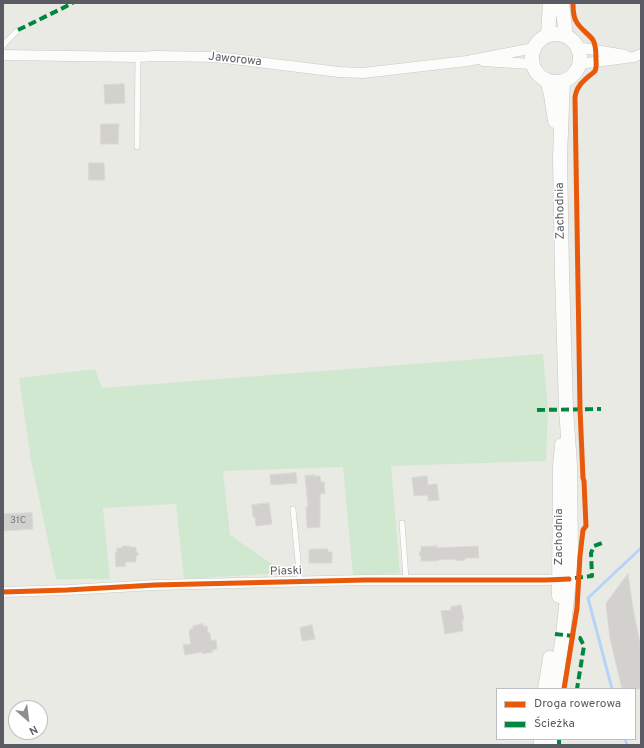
<!DOCTYPE html>
<html>
<head>
<meta charset="utf-8">
<style>
  body { margin:0 }
  #map { position:relative; width:644px; height:748px; overflow:hidden; background:#eaeae4; font-family:Overpass,sans-serif }
  canvas { display:block }
  .frame { position:absolute; inset:0; border:4px solid #595d63; pointer-events:none }
  .legend { position:absolute; left:496px; top:688px; width:140px; height:52px; box-sizing:border-box; background:#fff; border:1px solid #bdbec1; margin:0; padding:5px 7px; list-style:none; font-size:12px; color:#595d63 }
  .legend li { display:flex; align-items:center; gap:8px; height:20px }
  .legend b { width:20px; border:1px solid #bdbec1 }
  .north { position:absolute; left:8px; top:700px; width:40px; height:40px; box-sizing:border-box; background:#fff; border:1px solid #bdbec1; border-radius:50%; rotate:152deg; font-size:11px; font-weight:700; line-height:16px; text-align:center; color:#595d63 }
  .north::after { content:''; display:block; margin:auto; width:14px; height:18px; background:#8c8e90; clip-path:polygon(50% 0,100% 100%,50% 72%,0 100%) }
</style>
</head>
<body>
<div id="map">
<canvas width="644" height="748"></canvas>
<div class="frame"></div>
<ul class="legend">
<li><b style="height:5px;background:#e8590c"></b>Droga rowerowa</li>
<li><b style="height:5px;background:#00873e"></b>Ścieżka</li>
</ul>
<div class="north">N</div>
</div>
<script>
const context = document.querySelector('canvas').getContext('2d');
context.lineJoin = 'round';
function paint(path, color) {
  context.fillStyle = color;
  context.fill(path, 'evenodd');
}
function trace(path, color, width, dash) {
  context.strokeStyle = color;
  context.lineWidth = width;
  context.lineCap = dash ? 'butt' : 'round';
  context.setLineDash(dash || []);
  context.stroke(path);
}
function write(font, color, halo, rows, align = 'center') {
  context.font = font + ' Overpass,sans-serif';
  context.lineWidth = 3;
  context.setLineDash([]);
  context.textBaseline = 'middle';
  context.strokeStyle = halo;
  context.fillStyle = color;
  for (const [text, x, y, turn = 0] of rows) {
    context.save();
    context.translate(x, y);
    context.rotate((+turn || 0) * Math.PI / 180);
    context.textAlign = isNaN(turn) ? turn : align;
    if (halo) context.strokeText(text, 0, 0);
    context.fillText(text, 0, 0);
    context.restore();
  }
}
const green = new Path2D(`
  M543,354L548,409L546,461L391,466L400,573L353,576L343,467L223,471L230,535L285,573L184,579L176,504L103,508L110,579H56L31,460L19,378L95,369L102,388Z`);
const stream = new Path2D(`
  M612,689L588,598L641,548
  M625,739L627,745`);
const building = new Path2D(`
  M124,84L125,103L105,104L104,85Z
  M101,124H119L118,144H101Z
  M89,163H104L105,180H89Z
  M296,473L297,483L271,485L270,475Z
  M314,475V476H320L321,482H324L325,493L320,494V527L307,528L306,507H308L305,476Z
  M427,476L428,485L437,484L439,500L428,501V495L414,496L412,478Z
  M269,503L272,524L256,526L255,517H253L252,505Z
  M32,513L33,529L3,531V514Z
  M122,546H130V547H136V551L139,554L136,556V562H125L126,566L116,567L115,552H117V548H122Z
  M437,546L436,548L478,546L479,558H465V560L457,561V559L437,560V561H421V557L419,554L421,551V547Z
  M315,549H328V552H332V563H309V550Z
  M628,574L633,609L641,648V689H622L610,638L606,605L607,602Z
  M461,605L464,620H462L463,631L445,634L441,611L451,610V607Z
  M203,624V626H207L208,633H210L211,641L216,640L217,649L212,650L213,652L202,654V652L185,655L183,645L191,644L189,632L190,631V629L194,628L193,626Z
  M312,625L315,639L302,641L300,628Z`);
const lane = new Path2D(`
  M3,46L7,41L18,30
  M137,147L138,57
  M293,509L300,582
  M402,523L406,579`);
const street = new Path2D(`
  M577,47L625,55
  M3,55L138,57L156,56L217,57L339,72L363,73L467,61L534,48
  M483,61L532,64
  M579,64L634,57L641,54
  M3,592L67,590L155,585L365,580H546L565,579`);
const secondary = new Path2D(`
  M562,3L566,36
  M532 58a24 24 0 1 1 48 0a24 24 0 1 1-48 0Z
  M548,35L550,3
  M547,80L551,95L555,121
  M559,596L560,467L562,445
  M545,689L550,658
  M555,689L563,635L569,579L571,556L570,465L566,409L562,273L560,157L563,81
  M551,739V745
  M541,745V739`);
const quiet = new Path2D(`
  M18,30L73,3
  M537,410L601,409
  M575,578L592,576L591,553L594,546L602,543
  M555,634L573,636L580,638L584,646L577,689
  M559,739V745`);
const cycleway = new Path2D(`
  M3,592L67,590L155,585L365,580H546L569,579
  M564,689L577,608L580,556L583,530L586,526L584,481L583,478L580,409L575,98C576,85 585,80 595,71C597,67 596,63 596,59C596,53 596,45 593,40C588,33 580,29 576,21C573,16 573,9 573,3`);
const numberNames = [
  ["31C",18,521]
];
const streetNames = [
  ["Jaworowa",235,60,6],
  ["Zachodnia",561,211,-91],
  ["Zachodnia",560,537,-90],
  ["Piaski",286,572,-2]
];
paint(green, '#d0e8d0');
trace(stream, '#b6d4f7', 3);
paint(building, '#d2d1ce');
trace(building, '#dad8d3', 1);
trace(lane, '#c7c8c6', 6);
trace(street, '#c7c8c6', 11);
trace(secondary, '#c5c6c5', 15);
trace(lane, '#fcfcfb', 5);
trace(street, '#fcfcfb', 10);
trace(secondary, '#fcfcfb', 14);
trace(quiet, '#00873e', 4, [8, 4]);
trace(cycleway, '#e8590c', 5);
write('10px', '#787b7f', null, numberNames);
write('12px', '#595d63', '#fff', streetNames);
</script>
</body>
</html>
